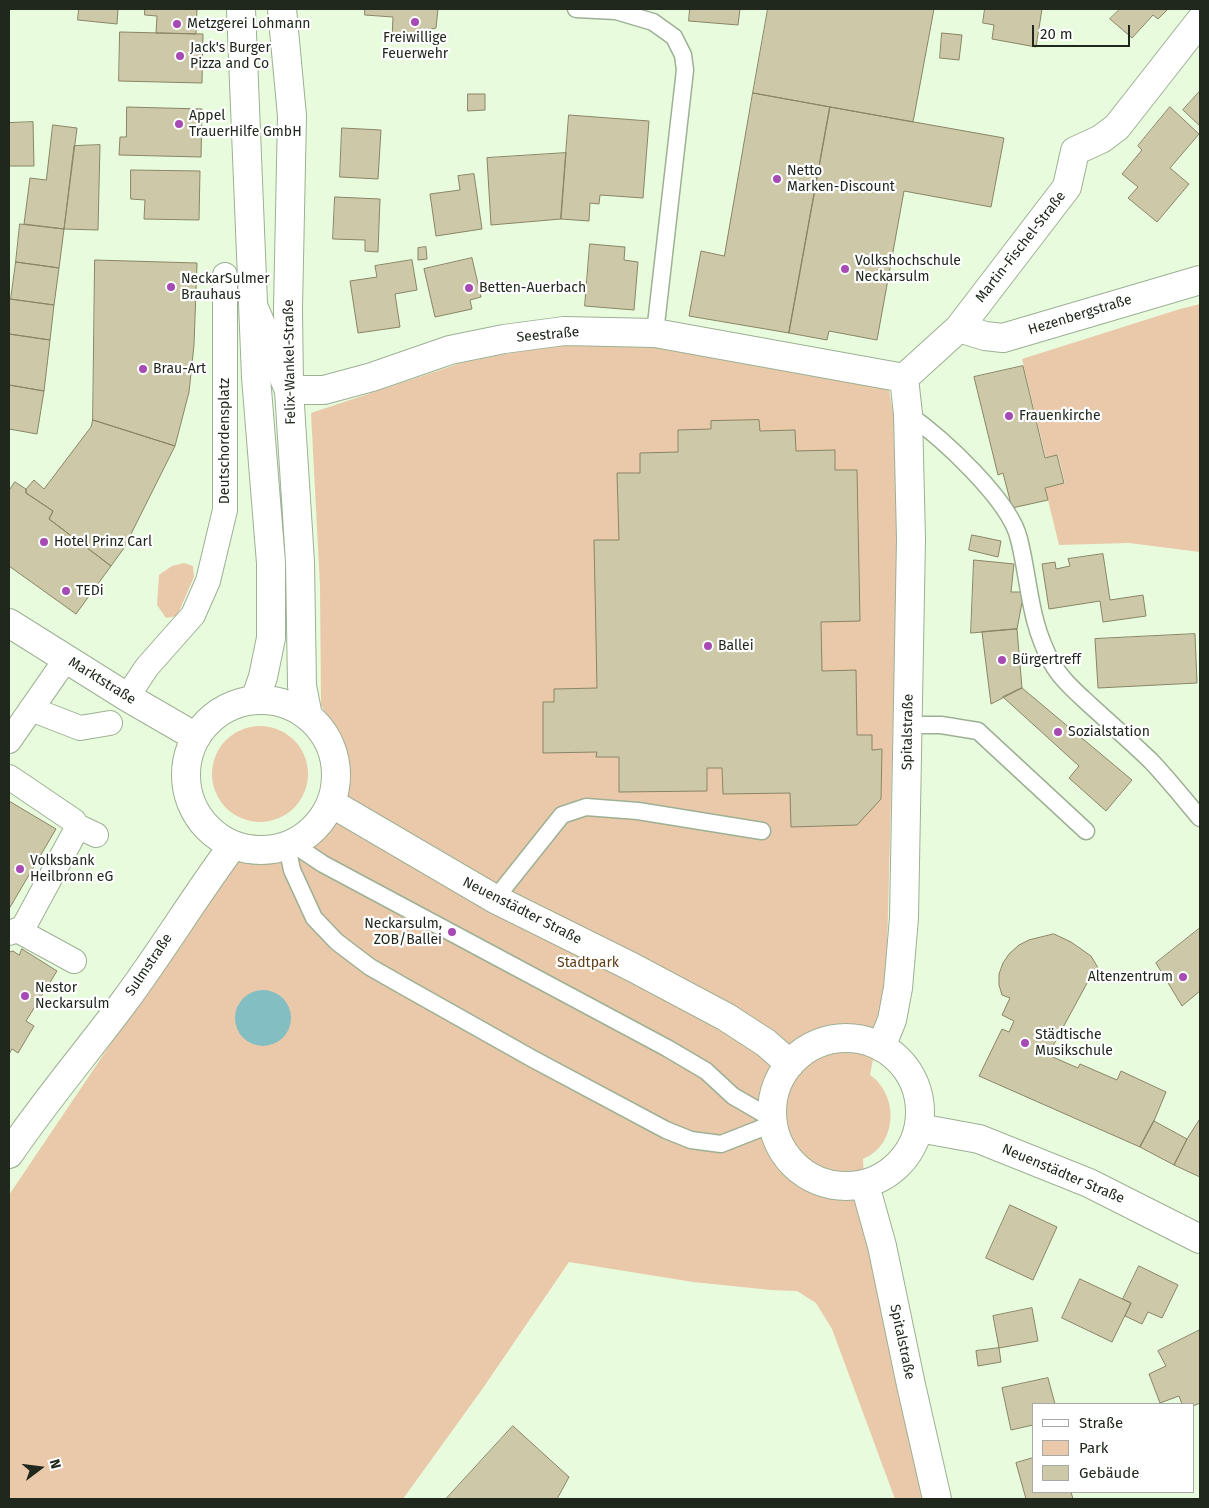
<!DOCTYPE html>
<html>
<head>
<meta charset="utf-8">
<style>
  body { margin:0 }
  #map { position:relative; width:1209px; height:1508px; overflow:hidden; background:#e8fbdd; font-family:"Fira Sans",sans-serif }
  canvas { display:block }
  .frame { position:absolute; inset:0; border:10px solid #20281d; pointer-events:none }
  .legend { position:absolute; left:1032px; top:1403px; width:162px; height:90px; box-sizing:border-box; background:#fff; border:1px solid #a6a9a5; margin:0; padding:6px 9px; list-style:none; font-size:15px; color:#20281d }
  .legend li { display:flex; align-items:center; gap:10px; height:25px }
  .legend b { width:25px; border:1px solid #a6a9a5 }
  .north { position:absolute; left:15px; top:1443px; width:50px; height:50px; -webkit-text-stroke:4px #fff; paint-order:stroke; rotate:75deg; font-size:14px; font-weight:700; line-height:20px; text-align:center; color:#20281d }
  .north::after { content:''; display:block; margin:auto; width:18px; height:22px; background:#20281d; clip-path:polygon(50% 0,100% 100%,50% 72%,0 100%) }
  .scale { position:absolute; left:1032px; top:25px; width:98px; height:22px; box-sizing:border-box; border:2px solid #20281d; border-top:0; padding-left:6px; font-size:15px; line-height:18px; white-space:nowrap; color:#20281d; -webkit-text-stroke:4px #fff; paint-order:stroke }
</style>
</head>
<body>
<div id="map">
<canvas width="1209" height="1508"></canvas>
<div class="frame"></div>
<ul class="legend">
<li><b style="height:6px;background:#fff"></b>Straße</li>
<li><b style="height:14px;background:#eac9aa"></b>Park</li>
<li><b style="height:14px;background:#cdc9a8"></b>Gebäude</li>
</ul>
<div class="north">N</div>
<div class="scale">20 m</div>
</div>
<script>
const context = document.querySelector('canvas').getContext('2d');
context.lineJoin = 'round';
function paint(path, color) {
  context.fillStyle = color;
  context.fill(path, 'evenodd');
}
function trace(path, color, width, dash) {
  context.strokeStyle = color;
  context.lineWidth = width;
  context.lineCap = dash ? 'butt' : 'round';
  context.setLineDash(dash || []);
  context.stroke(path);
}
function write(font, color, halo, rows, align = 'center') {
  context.font = font + ' "Fira Sans",sans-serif';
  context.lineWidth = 4.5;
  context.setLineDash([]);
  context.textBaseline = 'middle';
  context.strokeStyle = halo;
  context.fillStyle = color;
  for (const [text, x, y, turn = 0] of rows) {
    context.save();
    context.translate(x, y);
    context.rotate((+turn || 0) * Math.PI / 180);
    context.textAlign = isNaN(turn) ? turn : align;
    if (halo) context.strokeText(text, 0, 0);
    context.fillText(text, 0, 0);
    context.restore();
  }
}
const green = new Path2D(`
  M1200,304V552L1129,543L1059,545L1045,488L1065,483L1058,455L1046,458L1022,359L1180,309Z
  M550,345L661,347L889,390L900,453L886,990L870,1075C899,1095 898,1145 863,1159L865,1207L923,1499H895L832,1329L816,1303L797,1291L771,1290L693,1282L569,1262L483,1388L403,1499H9V1195L252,834L277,838L298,831L335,805L343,773L338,738L321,705L320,586L311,413L461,363Z
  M184,563L193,566L194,577L177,616L166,618L157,605L159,575L172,566Z
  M212 774a48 48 0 1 1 96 0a48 48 0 1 1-96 0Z`);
const water = new Path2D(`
  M235 1018a28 28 0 1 1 56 0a28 28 0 1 1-56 0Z`);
const building = new Path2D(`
  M79,9H118L117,24L78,20Z
  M145,9H197L196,34L156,33L157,16L145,15Z
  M365,9H438L436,28L392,38L393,17L365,15Z
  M690,9H740L738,25L689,21Z
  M768,9H934L913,122L753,93Z
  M985,9H1042L1036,47L992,39L994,25L983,23Z
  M1120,9H1168L1158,19L1153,15L1132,38L1110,19Z
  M120,32L203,34L202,83L119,81Z
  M942,33L962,35L959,60L940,58Z
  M1200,91V126L1183,110Z
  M753,93L830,107L789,333L689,316L701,251L724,256Z
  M468,94H485V110L468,111Z
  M127,107L202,109L201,157L119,155L120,137H126Z
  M830,107L1004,138L991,207L904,191L877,340L829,331L827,340L789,333Z
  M1170,107L1199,134L1170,168L1189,184L1157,222L1128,198L1138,187L1122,174L1142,150L1138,146Z
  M569,115L649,121L643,198L600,195L599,204L590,203L589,221L561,219Z
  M33,122L34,166H9V123Z
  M53,125L77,128L64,229L24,224L30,178L46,180Z
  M342,128L381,130L378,179L340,177Z
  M100,145L98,230L64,229L74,146Z
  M566,153L561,219L491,225L487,158Z
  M131,170L200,171L199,220L144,219L145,200L131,199Z
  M474,174L482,229L436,236L430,194L460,190L458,176Z
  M335,197L380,199L378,252L365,251V240L333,239Z
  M20,224L64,229L59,268L16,262Z
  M590,244L625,247L624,260L638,262L634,310L585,306Z
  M426,247L427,259L418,260V248Z
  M472,258L481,297L470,300L472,309L435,317L424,269Z
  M95,260L197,263L194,345L189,392L175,446L93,420Z
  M412,260L417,290L395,294L400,327L358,333L350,281L377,277L375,266Z
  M16,262L59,268L54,305L11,299Z
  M9,299L54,305L50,340L9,334Z
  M9,334L50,340L44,391L9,385Z
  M1023,366L1045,458L1057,455L1064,483L1045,488L1048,500L1012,508L1003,473L998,475L974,377Z
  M9,385L44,391L37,434L9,429Z
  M93,420L175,446L124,548L111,566L49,519L53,511L26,493V489L34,480L44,489L91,427Z
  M759,420L760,431L795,430L796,451L835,450V470H857L860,621L821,622L822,671L856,670L857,735H872V750L882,749L881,799L857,825L791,827L790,793L723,794L722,768H707V791L619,792V757H596L597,752L543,753V702H554V689L597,688L594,540H619L617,473H640V453L678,452V430L711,429V421Z
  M15,482L26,489V493L53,511L49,519L111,566L76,614L9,566V491Z
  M972,535L1001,541L998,557L969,550Z
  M1103,554L1110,600L1143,595L1146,616L1103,622L1100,601L1049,609L1042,564L1055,562L1056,569L1070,566L1068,559Z
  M974,560L1014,564L1011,592H1024L1017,629L971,633Z
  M1017,629L1022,688L991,704L982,632Z
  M1195,634L1197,683L1098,688L1095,639Z
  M1022,688L1132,780L1106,811L1069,778L1079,766L1003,697Z
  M9,801L56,829L9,909Z
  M1200,928V991L1182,1006L1156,963Z
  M1054,934L1071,942L1091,956L1097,966L1104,982L1092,974L1048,1055L1078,1068L1080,1064L1117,1080L1121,1071L1166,1092L1154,1121L1140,1147L979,1076L1002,1029L1009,1032L1014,1021L1002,1015L1010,998L1002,995L999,985V974L1003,963L1009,954L1019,945L1029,940Z
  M22,949L57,971L26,1021L34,1026L18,1053L12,1049L9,1054V952L13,951L19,955Z
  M1200,1119V1177L1174,1165L1187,1139Z
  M1154,1121L1187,1139L1174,1165L1140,1147Z
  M1010,1205L1057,1227L1033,1280L986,1258Z
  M1139,1266L1178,1285L1162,1318L1148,1312L1142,1324L1125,1316L1131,1303L1123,1299Z
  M1080,1279L1131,1303L1112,1342L1062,1318Z
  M1032,1308L1038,1341L999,1348L993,1316Z
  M1200,1330V1403L1193,1406V1404H1182L1179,1396L1160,1403L1149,1374L1166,1366L1158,1351Z
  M999,1348L1001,1362L978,1366L976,1351Z
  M1048,1378L1055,1404H1033V1425L1011,1430L1002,1388Z
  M513,1426L569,1477L557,1499H446Z
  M1033,1458V1492H1071L1073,1499H1026L1016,1463Z`);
const service = new Path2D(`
  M576,9L616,11L653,22L674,37L683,55L685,70L655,333
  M908,414C941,437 1010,500 1019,539C1030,583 1029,622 1052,663C1061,679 1076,692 1090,705C1110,723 1131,742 1151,761C1168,779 1184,799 1200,818
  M908,725H941L978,731L1086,831
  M293,844L323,864L667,1048L706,1071L733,1096L771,1118
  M287,846L292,870L314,918L337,942L370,967L405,987L533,1059L666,1130L691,1140L721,1144L772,1124
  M495,899L562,815L586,807L638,811L762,831`);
const pedestrian = new Path2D(`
  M127,697L147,667L193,615L208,581L225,510V275
  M31,709L80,728L110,723
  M9,741L66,659
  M9,777L74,821L77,826L75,832L23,928L9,933
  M77,826L96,835
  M19,931L74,961`);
const minor = new Path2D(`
  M254,308L289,390H324L372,377L450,350L504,339L564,331L655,333L904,378
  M959,328L985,336L1003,338L1200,280
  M904,378L959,328L1067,187L1075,151L1101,139L1117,127L1200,21
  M881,1047L892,1020L898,988L904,918L911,539L908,414L904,378
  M9,1154C45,1101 86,1053 124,1002C162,951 195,896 233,845`);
const tertiary = new Path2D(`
  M9,623L127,697L196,737`);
const secondary = new Path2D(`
  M241,9L256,377L271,563V638L263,677L255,700
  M282,9L292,116L288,308L289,390L300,562L302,686L308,716
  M186 775a75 75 0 1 1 150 0a75 75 0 1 1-150 0Z
  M331,803L495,899L632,967L726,1017L766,1043L790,1064
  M772 1112a74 74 0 1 1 148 0a74 74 0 1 1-148 0Z
  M919,1128L979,1139L1089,1183L1200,1239
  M865,1185L882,1246L911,1385L937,1499`);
const markers = [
  [415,22,5,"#a64ab4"],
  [177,24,5,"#a64ab4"],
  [180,56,5,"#a64ab4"],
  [179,124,5,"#a64ab4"],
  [777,179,5,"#a64ab4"],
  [845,269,5,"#a64ab4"],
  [171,287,5,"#a64ab4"],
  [469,288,5,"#a64ab4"],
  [143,369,5,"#a64ab4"],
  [1009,416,5,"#a64ab4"],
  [44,542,5,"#a64ab4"],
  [66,591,5,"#a64ab4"],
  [708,646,5,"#a64ab4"],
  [1002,660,5,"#a64ab4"],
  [1058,732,5,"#a64ab4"],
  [20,869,5,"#a64ab4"],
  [452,932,5,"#a64ab4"],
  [1183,977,5,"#a64ab4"],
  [25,996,5,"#a64ab4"],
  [1025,1043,5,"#a64ab4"]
];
const poiNames = [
  ["Metzgerei Lohmann",187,24],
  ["Freiwillige",415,38,"center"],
  ["Feuerwehr",415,54,"center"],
  ["Jack's Burger",190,48],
  ["Pizza and Co",190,64],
  ["Appel",189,116],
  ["TrauerHilfe GmbH",189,132],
  ["Netto",787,171],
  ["Marken-Discount",787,187],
  ["Volkshochschule",855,261],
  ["Neckarsulm",855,277],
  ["NeckarSulmer",181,279],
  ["Brauhaus",181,295],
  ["Betten-Auerbach",479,288],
  ["Brau-Art",153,369],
  ["Frauenkirche",1019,416],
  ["Hotel Prinz Carl",54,542],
  ["TEDi",76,591],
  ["Ballei",718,646],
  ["Bürgertreff",1012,660],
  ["Sozialstation",1068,732],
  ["Volksbank",30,861],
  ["Heilbronn eG",30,877],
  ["Neckarsulm,",442,924,"right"],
  ["ZOB/Ballei",442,940,"right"],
  ["Altenzentrum",1173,977,"right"],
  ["Nestor",35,988],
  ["Neckarsulm",35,1004],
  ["Städtische",1035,1035],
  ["Musikschule",1035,1051]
];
const streetNames = [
  ["Martin-Fischel-Straße",1021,247,-52],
  ["Hezenbergstraße",1080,315,-17],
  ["Seestraße",548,335,-5],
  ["Felix-Wankel-Straße",290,362,-91],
  ["Deutschordensplatz",225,441,-90],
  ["Marktstraße",102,681,32],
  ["Spitalstraße",908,732,-89],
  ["Neuenstädter Straße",522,911,27],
  ["Sulmstraße",149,965,-56],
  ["Neuenstädter Straße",1063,1174,23],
  ["Spitalstraße",902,1342,78]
];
const parkNames = [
  ["Stadtpark",588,963]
];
paint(green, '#eac9aa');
paint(water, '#83bec3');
paint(building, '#cdc9a8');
trace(building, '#898566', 1);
trace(service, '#9db094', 19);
trace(pedestrian, '#9db094', 26);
trace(minor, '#9db094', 30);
trace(tertiary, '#9db094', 30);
trace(secondary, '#9db094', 30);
trace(service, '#fff', 16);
trace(pedestrian, '#fff', 24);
trace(minor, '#fff', 28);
trace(tertiary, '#fff', 28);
trace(secondary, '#fff', 28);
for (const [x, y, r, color] of markers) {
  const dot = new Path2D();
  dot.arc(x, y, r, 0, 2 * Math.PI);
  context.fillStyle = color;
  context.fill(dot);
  trace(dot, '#fff', 2);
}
write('14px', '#20281d', '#fff', poiNames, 'left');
write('14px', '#20281d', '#fff', streetNames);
write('14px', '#5f3c14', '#fff', parkNames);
</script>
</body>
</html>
